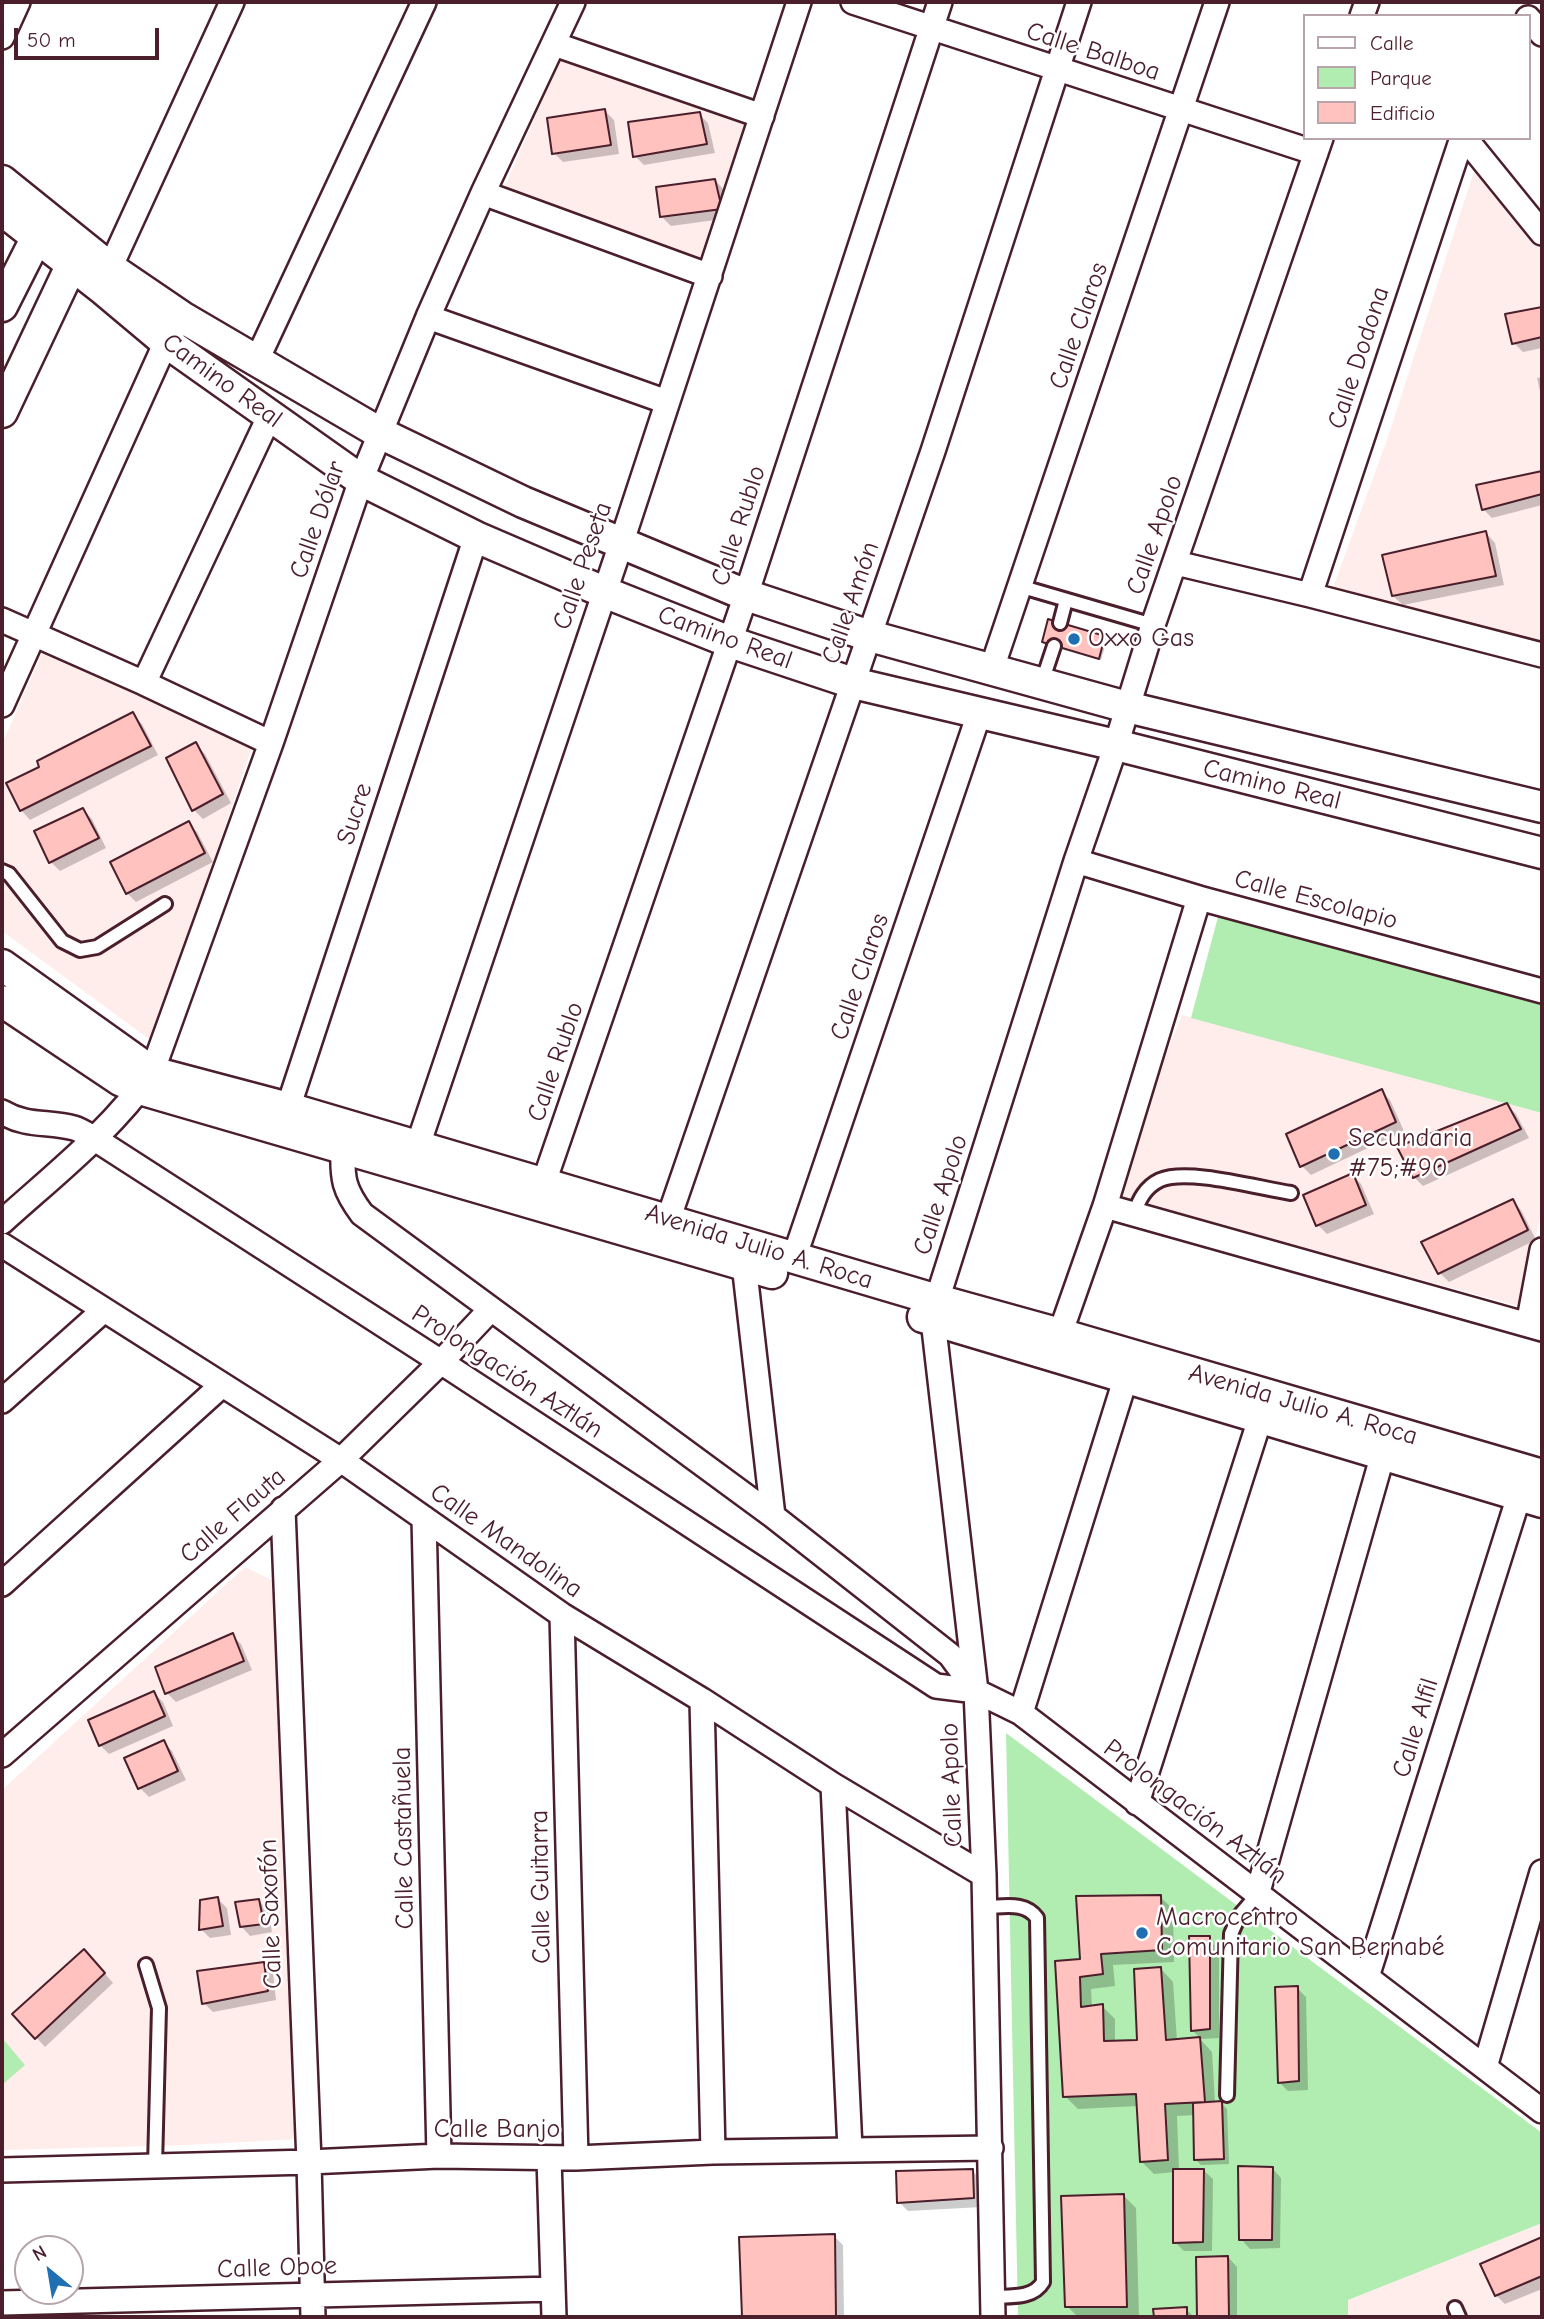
<!DOCTYPE html>
<html>
<head>
<meta charset="utf-8">
<style>
  body { margin:0 }
  #map { position:relative; width:1544px; height:2319px; overflow:hidden; background:#fff; font-family:"Comic Neue",sans-serif }
  canvas { display:block }
  .frame { position:absolute; inset:0; border:4px solid #4a1f2b; pointer-events:none }
  .legend { position:absolute; left:1303px; top:14px; width:228px; height:126px; box-sizing:border-box; background:#fff; border:2px solid #b7a5aa; margin:0; padding:9px 12px; list-style:none; font-size:21px; color:#4a1f2b }
  .legend li { display:flex; align-items:center; gap:14px; height:35px }
  .legend b { width:35px; border:2px solid #b7a5aa }
  .north { position:absolute; left:14px; top:2235px; width:70px; height:70px; box-sizing:border-box; background:#fff; border:2px solid #b7a5aa; border-radius:50%; rotate:330deg; font-size:19px; font-weight:700; line-height:28px; text-align:center; color:#4a1f2b }
  .north::after { content:''; display:block; margin:auto; width:24px; height:32px; background:#1f6fb2; clip-path:polygon(50% 0,100% 100%,50% 72%,0 100%) }
  .scale { position:absolute; left:14px; top:28px; width:145px; height:32px; box-sizing:border-box; border:4px solid #4a1f2b; border-top:0; padding-left:9px; font-size:21px; line-height:24px; white-space:nowrap; color:#4a1f2b; -webkit-text-stroke:5px #fff; paint-order:stroke }
</style>
</head>
<body>
<div id="map">
<canvas width="1544" height="2319"></canvas>
<div class="frame"></div>
<ul class="legend">
<li><b style="height:9px;background:#fff"></b>Calle</li>
<li><b style="height:19px;background:#b1ecb1"></b>Parque</li>
<li><b style="height:19px;background:#ffc2be"></b>Edificio</li>
</ul>
<div class="north">N</div>
<div class="scale">50 m</div>
</div>
<script>
const context = document.querySelector('canvas').getContext('2d');
context.lineJoin = 'round';
function paint(path, color) {
  context.fillStyle = color;
  context.fill(path, 'evenodd');
}
function trace(path, color, width, dash) {
  context.strokeStyle = color;
  context.lineWidth = width;
  context.lineCap = dash ? 'butt' : 'round';
  context.setLineDash(dash || []);
  context.stroke(path);
}
function write(font, color, halo, rows, align = 'center') {
  context.font = font + ' "Comic Neue",sans-serif';
  context.lineWidth = 5;
  context.setLineDash([]);
  context.textBaseline = 'middle';
  context.strokeStyle = halo;
  context.fillStyle = color;
  for (const [text, x, y, turn = 0] of rows) {
    context.save();
    context.translate(x, y);
    context.rotate((+turn || 0) * Math.PI / 180);
    context.textAlign = isNaN(turn) ? turn : align;
    if (halo) context.strokeText(text, 0, 0);
    context.fillText(text, 0, 0);
    context.restore();
  }
}
const built = new Path2D(`
  M562,55L750,121L706,261L503,191Z
  M1475,168L1542,252V648L1331,593L1388,437Z
  M44,649L252,746L153,1042L2,931V744Z
  M1182,1015L1542,1113V1207L1522,1307L1109,1195Z
  M245,1567L280,1584L283,1881L297,2139L188,2145L2,2150V1790Z
  M1542,2223V2317H1348V2300Z`);
const green = new Path2D(`
  M1219,913L1542,1002V1113L1191,1018Z
  M1006,1733L1542,2133V2223L1348,2300V2317H1018Z
  M2,2038L25,2065L2,2085Z`);
const shadow = new Path2D(`
  M605,111L614,120L619,154L563,162L554,153Z
  M699,114L708,123L715,153L644,165L635,156Z
  M715,180L724,190L730,218L671,226L662,217Z
  M1542,308V348L1523,352L1514,343L1508,316Z
  M1542,377V400L1537,378Z
  M1542,472V505L1492,518L1483,509L1478,487Z
  M1486,533L1495,543L1504,585L1403,605L1393,596Z
  M1104,637L1107,640L1101,660L1044,642Z
  M132,715L142,724L158,755L30,820L21,810L8,783L41,768Z
  M196,745L205,754L231,803L203,819L194,810Z
  M83,810L92,819L106,848L60,871L51,862Z
  M188,823L197,832L213,862L136,902L127,893Z
  M1381,1091L1390,1100L1404,1131L1311,1175L1302,1166Z
  M1507,1105L1516,1114L1529,1138L1423,1186L1414,1177Z
  M1352,1175L1361,1184L1374,1214L1327,1234L1318,1225Z
  M1512,1201L1521,1210L1536,1240L1449,1282L1440,1273L1424,1242Z
  M232,1635L241,1644L252,1670L176,1702L167,1693Z
  M154,1693L163,1702L173,1726L109,1754L100,1745Z
  M163,1742L172,1751L186,1780L149,1797L140,1788Z
  M1160,1897L1173,1909L1174,1962L1113,1965L1115,1986L1091,1989L1092,2008L1102,2006L1115,2019V2043L1139,2042L1161,1969L1173,1982L1177,2041L1200,2039L1212,2052L1215,2103H1221L1227,2109L1229,2164L1201,2165L1195,2159V2115L1177,2116L1179,2170H1203L1213,2179L1212,2251H1184L1175,2242V2172L1154,2174L1142,2162L1138,2106L1078,2109L1065,2096L1057,1962L1082,1961Z
  M218,1899L227,1908L231,1935L210,1938L201,1929Z
  M259,1901L268,1910L272,1932L250,1936L241,1926Z
  M1210,1938L1219,1947V2038L1201,2039L1192,2030Z
  M93,1960L113,1983L45,2047L15,2014Z
  M264,1964L273,1973L276,2000L213,2012L204,2003Z
  M1297,1988L1306,1997L1308,2090L1288,2091L1279,2082Z
  M1272,2168L1281,2178L1280,2248L1250,2249L1241,2239Z
  M972,2171L982,2180V2207L908,2211L899,2202Z
  M1124,2196L1136,2208L1139,2317H1078L1067,2306Z
  M834,2236L843,2245L844,2317H744L741,2238Z
  M1542,2239V2289L1505,2304L1496,2295L1482,2264Z
  M1228,2257L1237,2267V2317H1199L1198,2258Z
  M1186,2309L1194,2317H1155V2311Z
  M892,2316L893,2317H859Z`);
const building = new Path2D(`
  M605,109L611,145L552,154L547,118Z
  M700,112L707,144L633,157L628,122Z
  M715,179L722,209L660,217L656,187Z
  M1542,307V337L1512,344L1505,314Z
  M1542,471V494L1482,510L1476,485Z
  M1486,531L1496,576L1392,596L1382,555Z
  M1048,619L1105,636L1099,659L1042,642Z
  M133,712L151,746L20,811L6,783L39,767L37,761Z
  M196,742L223,794L192,811L166,758Z
  M83,808L99,838L49,863L34,831Z
  M189,821L205,853L126,894L110,862Z
  M1382,1089L1396,1122L1300,1167L1286,1134Z
  M1507,1103L1521,1129L1413,1178L1397,1147Z
  M1353,1173L1366,1205L1316,1226L1303,1195Z
  M1513,1199L1528,1230L1438,1274L1421,1242Z
  M233,1633L244,1661L165,1694L155,1667Z
  M154,1691L165,1716L99,1746L88,1720Z
  M164,1740L178,1771L138,1789L124,1758Z
  M1161,1895L1162,1950L1101,1954L1103,1974L1080,1977L1081,2007L1103,2004L1104,2041L1137,2040L1134,1969L1161,1967L1166,2040L1200,2037L1205,2102L1165,2104L1168,2160L1140,2162L1136,2094L1063,2097L1055,1961L1080,1959L1076,1896Z
  M218,1897L223,1926L199,1930L200,1900Z
  M259,1899L264,1924L240,1927L235,1902Z
  M1189,1936H1210V2029L1191,2031Z
  M84,1949L105,1973L35,2039L12,2014Z
  M264,1962L268,1991L202,2004L197,1971Z
  M1298,1986L1299,2081L1278,2083L1275,1987Z
  M1222,2101L1224,2159L1194,2160L1193,2103Z
  M1238,2166L1273,2167L1272,2240H1239Z
  M973,2169L974,2198L897,2203L896,2171Z
  M1173,2169H1204L1203,2242L1173,2243Z
  M1124,2194L1127,2307H1065L1061,2196Z
  M835,2234L836,2317H742L739,2237Z
  M1542,2237V2276L1495,2296L1480,2264Z
  M1228,2256L1229,2317H1197L1196,2257Z
  M1187,2307V2317H1154L1153,2309Z`);
const service = new Path2D(`
  M1019,586L1153,625
  M1060,623L1066,600
  M1042,682L1054,646
  M2,871L9,874L62,941L80,950L97,947L165,904
  M1134,1214C1139,1200 1145,1187 1160,1180C1188,1168 1258,1188 1291,1193
  M985,1907C1004,1907 1025,1901 1037,1918L1043,2282C1033,2299 1010,2296 993,2297
  M146,1965L159,2008L155,2166
  M1227,2095L1231,1934L1239,1916L1257,1895
  M1455,2308L1459,2317`);
const minor = new Path2D(`
  M853,2L1316,153
  M1362,16L1367,2
  M1528,18L1542,34
  M2,37L18,2
  M554,44L762,116
  M1465,138L1542,233
  M483,193L710,276
  M110,268L232,2
  M428,317L667,402
  M256,362L424,2
  M1176,563L1310,595L1542,655
  M1310,595L1462,138
  M2,620L144,683L271,743
  M992,668L1217,2
  M144,683L270,415
  M2,705L166,342L174,329
  M1076,861L1199,898L1542,991
  M288,1108L476,537
  M2,1112C27,1127 48,1121 74,1128C81,1130 88,1135 95,1139L441,1362L936,1686L976,1691L1021,1713L1542,2111
  M417,1148L621,544L799,2
  M343,1150C342,1179 344,1190 362,1214L773,1516L950,1655L975,1689
  M543,1185L746,595L940,2
  M1105,1206L1542,1329
  M668,1220L933,451L1079,2
  M2,1222C54,1175 112,1130 152,1072L271,743L361,480L428,317L483,193L573,2
  M2,1245L341,1460L562,1615L702,1700L833,1785L984,1875
  M794,1258L979,714
  M744,1264L773,1516
  M1528,1325L1542,1250
  M1060,1334L1105,1206L1199,898
  M2,1401L104,1310
  M283,1509L309,2162L313,2317
  M424,1518L439,2156
  M2,1584L221,1386
  M562,1615L576,2158
  M702,1700L713,2152
  M1021,1713L1126,1377
  M2,1755L341,1460L441,1362L491,1309
  M833,1785L850,2149
  M1137,1803L1260,1419
  M1257,1895L1383,1454
  M1367,1977L1519,1496
  M1485,2067L1542,1872
  M549,2158L554,2317
  M2,2170L309,2162L439,2156L576,2158L713,2152L991,2148
  M2,2303L553,2289
  M993,2317L984,1875L976,1691L933,1320L937,1300L1076,861L1116,745L1153,625L1321,138`);
const tertiary = new Path2D(`
  M2,181L110,268L182,317L380,433L523,502L746,595L870,636L1127,707L1542,807
  M2,210L104,290L166,342L361,480L476,537L604,592L730,642L853,683L1116,745L1542,853
  M2,306L45,221
  M2,412L72,264L81,249
  M2,965L152,1072L288,1108L937,1300L1060,1334L1542,1475
  M2,1001L120,1080L140,1089L772,1273
  M923,1317L1542,1502`);
const markers = [
  [1074,639,7,"#1f6fb2"],
  [1334,1154,7,"#1f6fb2"],
  [1142,1933,7,"#1f6fb2"]
];
const streetNames = [
  ["Calle Balboa",1093,52,18],
  ["Calle Claros",1079,326,-71],
  ["Calle Dodona",1359,358,-72],
  ["Camino Real",222,381,36],
  ["Calle Dólar",318,520,-71],
  ["Calle Rublo",739,526,-72],
  ["Calle Apolo",1155,535,-71],
  ["Calle Peseta",583,566,-71],
  ["Calle Amón",851,603,-71],
  ["Camino Real",725,638,20],
  ["Camino Real",1272,785,14],
  ["Sucre",355,814,-72],
  ["Calle Escolapio",1316,900,15],
  ["Calle Claros",860,977,-71],
  ["Calle Rublo",556,1062,-71],
  ["Calle Apolo",941,1195,-72],
  ["Avenida Julio A. Roca",759,1247,17],
  ["Prolongación Aztlán",507,1372,33],
  ["Avenida Julio A. Roca",1303,1405,16],
  ["Calle Flauta",233,1516,-41],
  ["Calle Mandolina",506,1541,35],
  ["Calle Alfil",1416,1728,-73],
  ["Calle Apolo",952,1785,-92],
  ["Prolongación Aztlán",1195,1812,37],
  ["Calle Castañuela",404,1838,-91],
  ["Calle Guitarra",541,1887,-91],
  ["Calle Saxofón",271,1914,-92],
  ["Calle Banjo",497,2130],
  ["Calle Oboe",277,2268,-2]
];
const poiNames = [
  ["Oxxo Gas",1088,639],
  ["Secundaria",1348,1139],
  ["#75;#90",1348,1169],
  ["Macrocentro",1156,1918],
  ["Comunitario San Bernabé",1156,1948]
];
paint(built, '#ffedec');
paint(green, '#b1ecb1');
paint(shadow, '#0003');
paint(building, '#ffc2be');
trace(building, '#4a1f2b', 2);
trace(service, '#4a1f2b', 18);
trace(minor, '#4a1f2b', 28);
trace(tertiary, '#4a1f2b', 35);
trace(service, '#fff', 12);
trace(minor, '#fff', 23);
trace(tertiary, '#fff', 30);
for (const [x, y, r, color] of markers) {
  const dot = new Path2D();
  dot.arc(x, y, r, 0, 2 * Math.PI);
  context.fillStyle = color;
  context.fill(dot);
  trace(dot, '#fff', 2.5);
}
write('26px', '#4a1f2b', '#fff', streetNames);
write('26px', '#4a1f2b', '#fff', poiNames, 'left');
</script>
</body>
</html>
